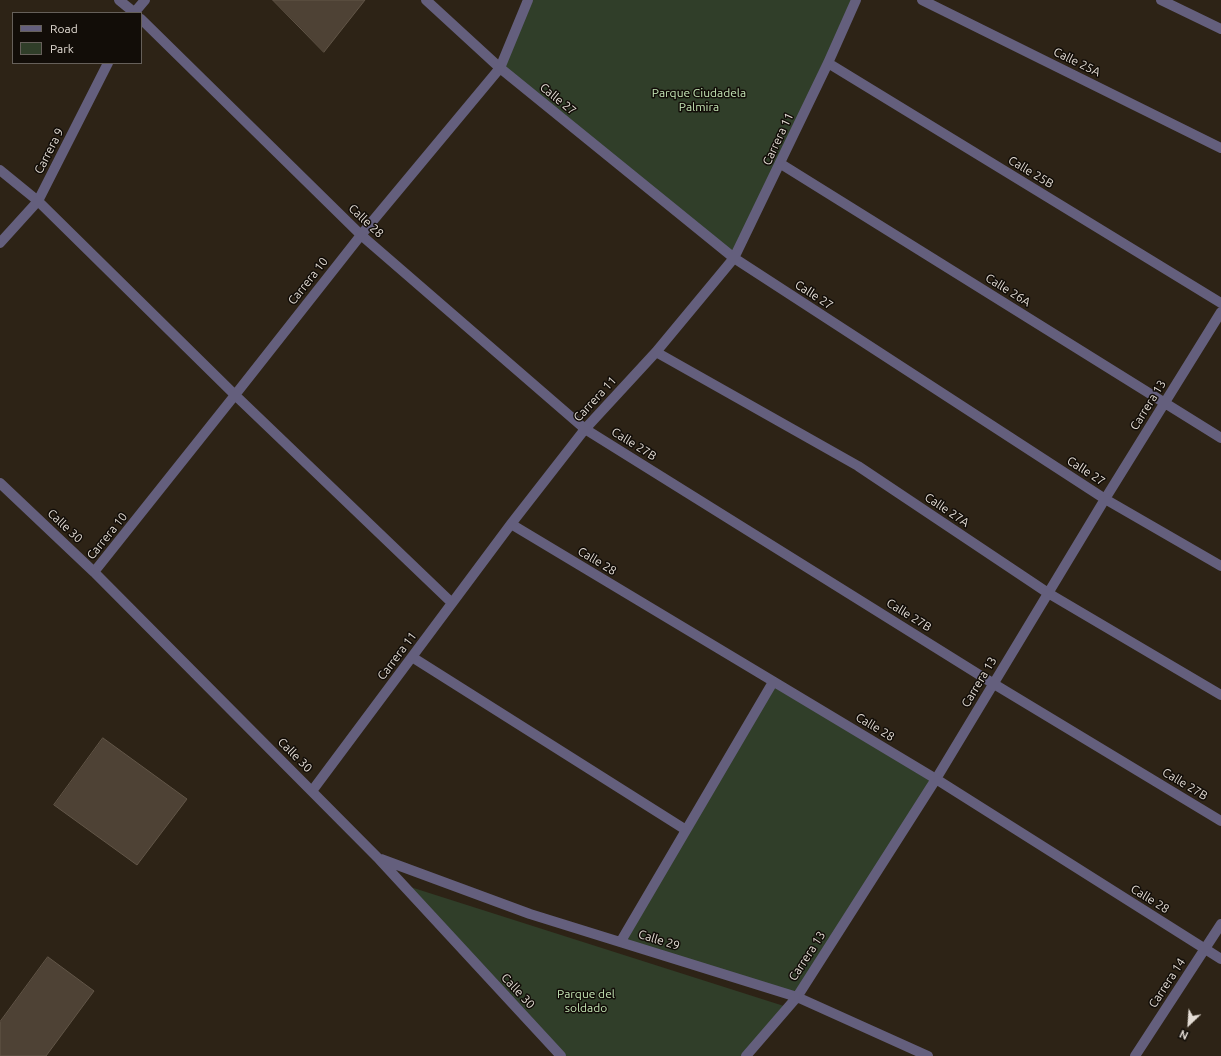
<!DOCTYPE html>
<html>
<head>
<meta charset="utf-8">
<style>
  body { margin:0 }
  #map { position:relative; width:1221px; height:1056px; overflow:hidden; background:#2d2316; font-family:Ubuntu,sans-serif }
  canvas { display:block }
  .legend { position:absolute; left:12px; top:12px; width:130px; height:52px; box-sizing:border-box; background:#120d08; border:1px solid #66605a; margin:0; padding:5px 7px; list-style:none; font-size:12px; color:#e3dcd4 }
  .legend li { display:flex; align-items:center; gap:8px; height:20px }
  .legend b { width:20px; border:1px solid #66605a }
  .north { position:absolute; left:1169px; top:1004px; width:40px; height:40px; -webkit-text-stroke:3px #120d08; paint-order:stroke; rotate:205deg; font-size:11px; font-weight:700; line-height:16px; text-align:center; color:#e3dcd4 }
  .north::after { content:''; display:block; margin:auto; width:14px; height:18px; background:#e3dcd4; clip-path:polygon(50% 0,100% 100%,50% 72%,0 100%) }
</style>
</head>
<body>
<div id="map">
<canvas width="1221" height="1056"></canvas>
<ul class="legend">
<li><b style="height:5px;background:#645f7d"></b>Road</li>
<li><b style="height:11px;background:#303e29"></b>Park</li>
</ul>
<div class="north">N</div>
</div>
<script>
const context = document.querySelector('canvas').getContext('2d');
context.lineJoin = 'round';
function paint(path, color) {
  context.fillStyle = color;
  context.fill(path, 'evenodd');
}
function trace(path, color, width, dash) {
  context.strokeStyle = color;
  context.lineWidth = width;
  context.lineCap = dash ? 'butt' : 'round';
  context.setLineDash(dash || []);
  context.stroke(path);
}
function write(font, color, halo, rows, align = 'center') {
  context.font = font + ' Ubuntu,sans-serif';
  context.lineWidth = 3;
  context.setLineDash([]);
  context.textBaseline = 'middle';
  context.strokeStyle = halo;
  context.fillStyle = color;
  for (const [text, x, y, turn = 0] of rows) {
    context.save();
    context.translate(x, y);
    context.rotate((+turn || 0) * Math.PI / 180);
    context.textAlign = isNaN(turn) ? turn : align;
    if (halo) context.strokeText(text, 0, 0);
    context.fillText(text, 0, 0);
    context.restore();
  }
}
const green = new Path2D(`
  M528,0H855L734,258L500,68Z
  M773,682L936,779L797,997L621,941Z
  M401,884L787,1007L746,1056H561Z`);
const building = new Path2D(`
  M273,0H365L324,52Z
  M103,738L187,799L137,865L54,805Z
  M48,957L94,991L46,1056H0V1022Z`);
const street = new Path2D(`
  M119,0L135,13
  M426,0L500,68L734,258L1105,499L1221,566
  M922,0L1221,148
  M1161,0L1221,29
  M134,13L145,0
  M141,19L361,235L585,429L994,684L1221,821
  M828,63L1221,303
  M781,164L1221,438
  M0,170L38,201L235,395L452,603
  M0,243L38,201L108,63
  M656,352L858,466L1048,593L1221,695
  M0,483L94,572L379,859L561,1056
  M511,524L936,779L1221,959
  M94,572L235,395L361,235L500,68L528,0
  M412,657L686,830
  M312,791L511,524L585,429L656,352L734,258L828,63L856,0
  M381,859L530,914L797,997L928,1056
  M621,941L773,682
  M746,1056L797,997L936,779L1105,499L1221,312
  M1135,1056L1221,924`);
const streetNames = [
  ["Calle 25A",1077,62,26],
  ["Calle 27",558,99,39],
  ["Carrera 11",778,139,-65],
  ["Carrera 9",49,151,-63],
  ["Calle 25B",1031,172,31],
  ["Calle 28",366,221,43],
  ["Carrera 10",308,281,-52],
  ["Calle 26A",1008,290,32],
  ["Calle 27",814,295,33],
  ["Carrera 11",595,399,-47],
  ["Carrera 13",1148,405,-58],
  ["Calle 27B",634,444,32],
  ["Calle 27",1086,471,33],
  ["Calle 27A",947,510,34],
  ["Calle 30",65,526,43],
  ["Carrera 10",107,536,-51],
  ["Calle 28",597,561,31],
  ["Calle 27B",909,615,32],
  ["Carrera 11",397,656,-53],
  ["Carrera 13",979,682,-59],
  ["Calle 28",875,727,31],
  ["Calle 30",295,755,45],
  ["Calle 27B",1185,784,31],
  ["Calle 28",1150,899,32],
  ["Calle 29",659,940,17],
  ["Carrera 13",807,956,-57],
  ["Carrera 14",1167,983,-57],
  ["Calle 30",518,991,47]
];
const parkNames = [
  ["Parque Ciudadela",699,93],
  ["Palmira",699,107],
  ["Parque del",586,994],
  ["soldado",586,1008]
];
paint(green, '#303e29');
paint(building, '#4e4235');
trace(building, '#625648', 1);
trace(street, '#645f7d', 10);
write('12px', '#e3dcd4', '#120d08', streetNames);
write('12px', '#c4e5b5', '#120d08', parkNames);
</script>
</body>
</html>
